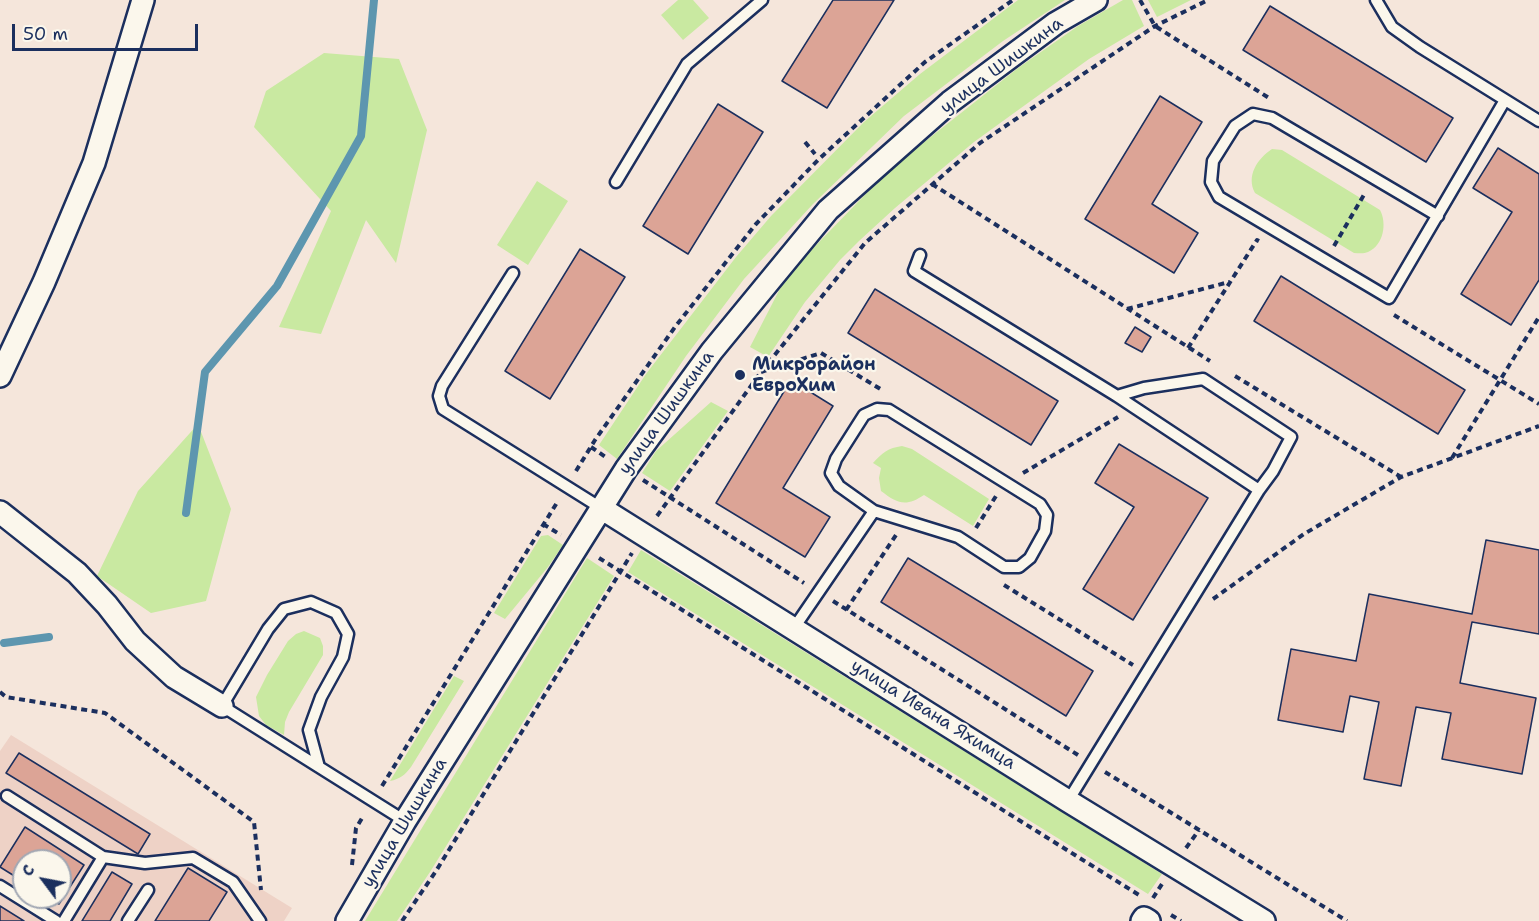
<!DOCTYPE html>
<html>
<head>
<meta charset="utf-8">
<style>
  body { margin:0 }
  #map { position:relative; width:1539px; height:921px; overflow:hidden; background:#f5e6db; font-family:"Shantell Sans",sans-serif }
  canvas { display:block }
  .north { position:absolute; left:12px; top:849px; width:60px; height:60px; box-sizing:border-box; background:#fbf7ec; border:2px solid #a1a7b3; border-radius:50%; rotate:302deg; font-size:16px; font-weight:700; line-height:24px; text-align:center; color:#1b2f5e }
  .north::after { content:''; display:block; margin:auto; width:21px; height:27px; background:#1b2f5e; clip-path:polygon(50% 0,100% 100%,50% 72%,0 100%) }
  .scale { position:absolute; left:12px; top:24px; width:186px; height:27px; box-sizing:border-box; border:3px solid #1b2f5e; border-top:0; padding-left:8px; font-size:18px; line-height:21px; white-space:nowrap; color:#1b2f5e; -webkit-text-stroke:4px #fbf7ec; paint-order:stroke }
</style>
</head>
<body>
<div id="map">
<canvas width="1539" height="921"></canvas>
<div class="north">С</div>
<div class="scale">50 m</div>
</div>
<script>
const context = document.querySelector('canvas').getContext('2d');
context.lineJoin = 'round';
function paint(path, color) {
  context.fillStyle = color;
  context.fill(path, 'evenodd');
}
function trace(path, color, width, dash) {
  context.strokeStyle = color;
  context.lineWidth = width;
  context.lineCap = dash ? 'butt' : 'round';
  context.setLineDash(dash || []);
  context.stroke(path);
}
function write(font, color, halo, rows, align = 'center') {
  context.font = font + ' "Shantell Sans",sans-serif';
  context.lineWidth = 4.5;
  context.setLineDash([]);
  context.textBaseline = 'middle';
  context.strokeStyle = halo;
  context.fillStyle = color;
  for (const [text, x, y, turn = 0] of rows) {
    context.save();
    context.translate(x, y);
    context.rotate((+turn || 0) * Math.PI / 180);
    context.textAlign = isNaN(turn) ? turn : align;
    if (halo) context.strokeText(text, 0, 0);
    context.fillText(text, 0, 0);
    context.restore();
  }
}
const built = new Path2D(`
  M11,735L292,908L284,921H0V751ZM24,861H60V897H24Z`);
const green = new Path2D(`
  M678,0H693L709,18L683,40L661,15Z
  M1018,0H1065L1003,41L904,116L813,204L744,279L686,356L617,459L599,445L646,374L736,257L771,216L864,122L920,74Z
  M1123,0H1132L1144,26L1089,59L1014,113L974,142L895,208L859,241L840,260L805,302L768,357L750,347L787,275L890,169L1018,68L1078,26Z
  M1148,0H1191L1157,17Z
  M324,53L399,59L427,130L396,263L366,220L321,334L279,327L331,211L254,127L266,91Z
  M1272,149L1282,150L1380,210C1387,223 1384,245 1368,252C1364,254 1358,253 1354,253L1255,193C1246,176 1257,159 1272,149Z
  M537,181L568,201L528,265L497,245Z
  M711,402L728,411L670,491L642,473L656,451Z
  M198,424L231,509L206,601L151,613L97,576L138,491Z
  M902,446L912,449L989,499L973,526L924,495C906,507 898,504 881,491L879,478L881,468L873,463C882,453 888,448 902,446Z
  M548,535L563,545L548,567L505,619L494,613L541,536Z
  M641,550L1162,874L1148,894L628,572Z
  M587,558L614,576L430,872L397,921H365Z
  M304,631L320,638L323,646V655L289,712L285,722L284,735L266,725L259,716L256,697L267,675L288,641L296,634Z
  M454,676L464,681L411,767C405,775 400,779 390,781Z`);
const stream = new Path2D(`
  M186,513L205,372L277,286L361,136L374,0
  M4,643L49,637`);
const building = new Path2D(`
  M833,0H894L827,108L782,81Z
  M1270,6L1453,118L1426,162L1243,50Z
  M1160,96L1202,122L1152,204L1198,233L1174,273L1085,219Z
  M718,104L763,132L688,254L643,226Z
  M1498,148L1539,174V280L1511,325L1461,294L1512,212L1473,188Z
  M580,249L625,277L550,399L505,371Z
  M1281,276L1465,390L1438,434L1254,321Z
  M875,289L1058,401L1031,445L848,333Z
  M1135,327L1151,337L1142,352L1125,343Z
  M791,380L833,406L783,488L830,517L805,557L716,503Z
  M1119,444L1208,498L1133,620L1083,589L1134,507L1095,483Z
  M1486,540L1539,550V634L1472,622L1460,683L1536,698L1522,774L1442,759L1451,713L1416,707L1401,786L1364,779L1379,702L1350,696L1343,732L1278,720L1291,649L1356,661L1369,594L1472,614Z
  M908,558L1093,671L1066,716L881,602Z
  M19,753L150,834L138,854L6,773Z
  M25,827L84,865L59,904L47,897H60V861H24V882L0,867Z
  M188,868L227,892L209,921H155Z
  M112,872L132,884L110,921H82Z
  M0,906L24,921H0Z`);
const path = new Path2D(`
  M1140,0L1155,26L1269,98
  M805,142L815,154
  M932,184L1210,361
  M1334,246L1365,193
  M1127,309L1229,282
  M1394,315L1539,404
  M1188,348L1257,240L1259,241
  M761,372L821,353L882,390
  M1235,376L1401,477
  M591,447L607,458
  M1452,458L1539,317
  M576,471L595,440L675,327L756,224L819,159L925,62L1013,0
  M1023,473L1118,417
  M643,480L804,583
  M657,516L761,372L865,243L980,143L1155,26L1208,0
  M543,524L561,535
  M976,528L996,496
  M599,558L1139,895
  M1004,585L1133,665
  M1213,599L1304,534L1401,477L1539,426
  M833,601L1078,755
  M846,610L896,535L898,536
  M0,692L6,697L105,713L254,822L261,890
  M1105,772L1347,921
  M382,786L558,501
  M1186,848L1199,830
  M352,865L356,828L364,815
  M1153,898L1162,884
  M1171,915L1181,921
  M402,921L436,871L632,553`);
const service = new Path2D(`
  M1376,0L1392,27L1420,47L1539,121
  M616,182L687,64L762,0
  M1438,216L1272,118L1253,114L1235,126L1213,161L1211,182L1219,197L1389,298L1505,100
  M920,255L914,271L1117,396L1144,388L1203,379L1291,437L1273,471L1259,490L1068,801
  M513,273L442,386L439,396L443,409L601,508
  M1117,396L1259,490
  M794,628L874,511L958,537L1004,567H1019L1030,558L1045,531L1047,515L1040,504L889,410L877,409L864,415L836,459L831,473L839,486L874,511
  M319,767L222,706L268,629L284,609L311,602L336,613L348,634L343,657L321,697L309,730L319,767L405,821
  M7,796L103,857L64,921
  M103,857L145,863L193,858L233,882L260,921
  M0,886L56,921
  M128,921L148,890`);
const minor = new Path2D(`
  M0,376L44,282L94,163L143,0
  M601,508L1068,801L1264,921
  M0,512L77,573L107,605L135,641L174,677L222,706
  M347,921L405,821L626,469L712,351L828,210L950,102L1056,23L1096,0
  M1142,921L1144,918L1149,921`);
const markers = [
  [740,375,6,"#1b2f5e"]
];
const streetNames = [
  ["улица Шишкина",1002,66,-37],
  ["улица Шишкина",667,413,-54],
  ["улица Ивана Яхимца",933,715,32],
  ["улица Шишкина",405,823,-59]
];
const poiNames = [
  ["Микрорайон",752,365],
  ["ЕвроХим",752,386]
];
paint(built, '#eed2c6');
paint(green, '#c9e9a1');
trace(stream, '#5d96af', 8);
paint(building, '#dca496');
trace(building, '#1b2f5e', 1.5);
trace(service, '#1b2f5e', 15);
trace(minor, '#1b2f5e', 26);
trace(path, '#1b2f5e', 4, [6, 4.5]);
trace(service, '#fbf7ec', 10);
trace(minor, '#fbf7ec', 21);
for (const [x, y, r, color] of markers) {
  const dot = new Path2D();
  dot.arc(x, y, r, 0, 2 * Math.PI);
  context.fillStyle = color;
  context.fill(dot);
  trace(dot, '#fbf7ec', 2);
}
write('18px', '#1b2f5e', '#fbf7ec', streetNames);
write('bold 18px', '#1b2f5e', '#fbf7ec', poiNames, 'left');
</script>
</body>
</html>
